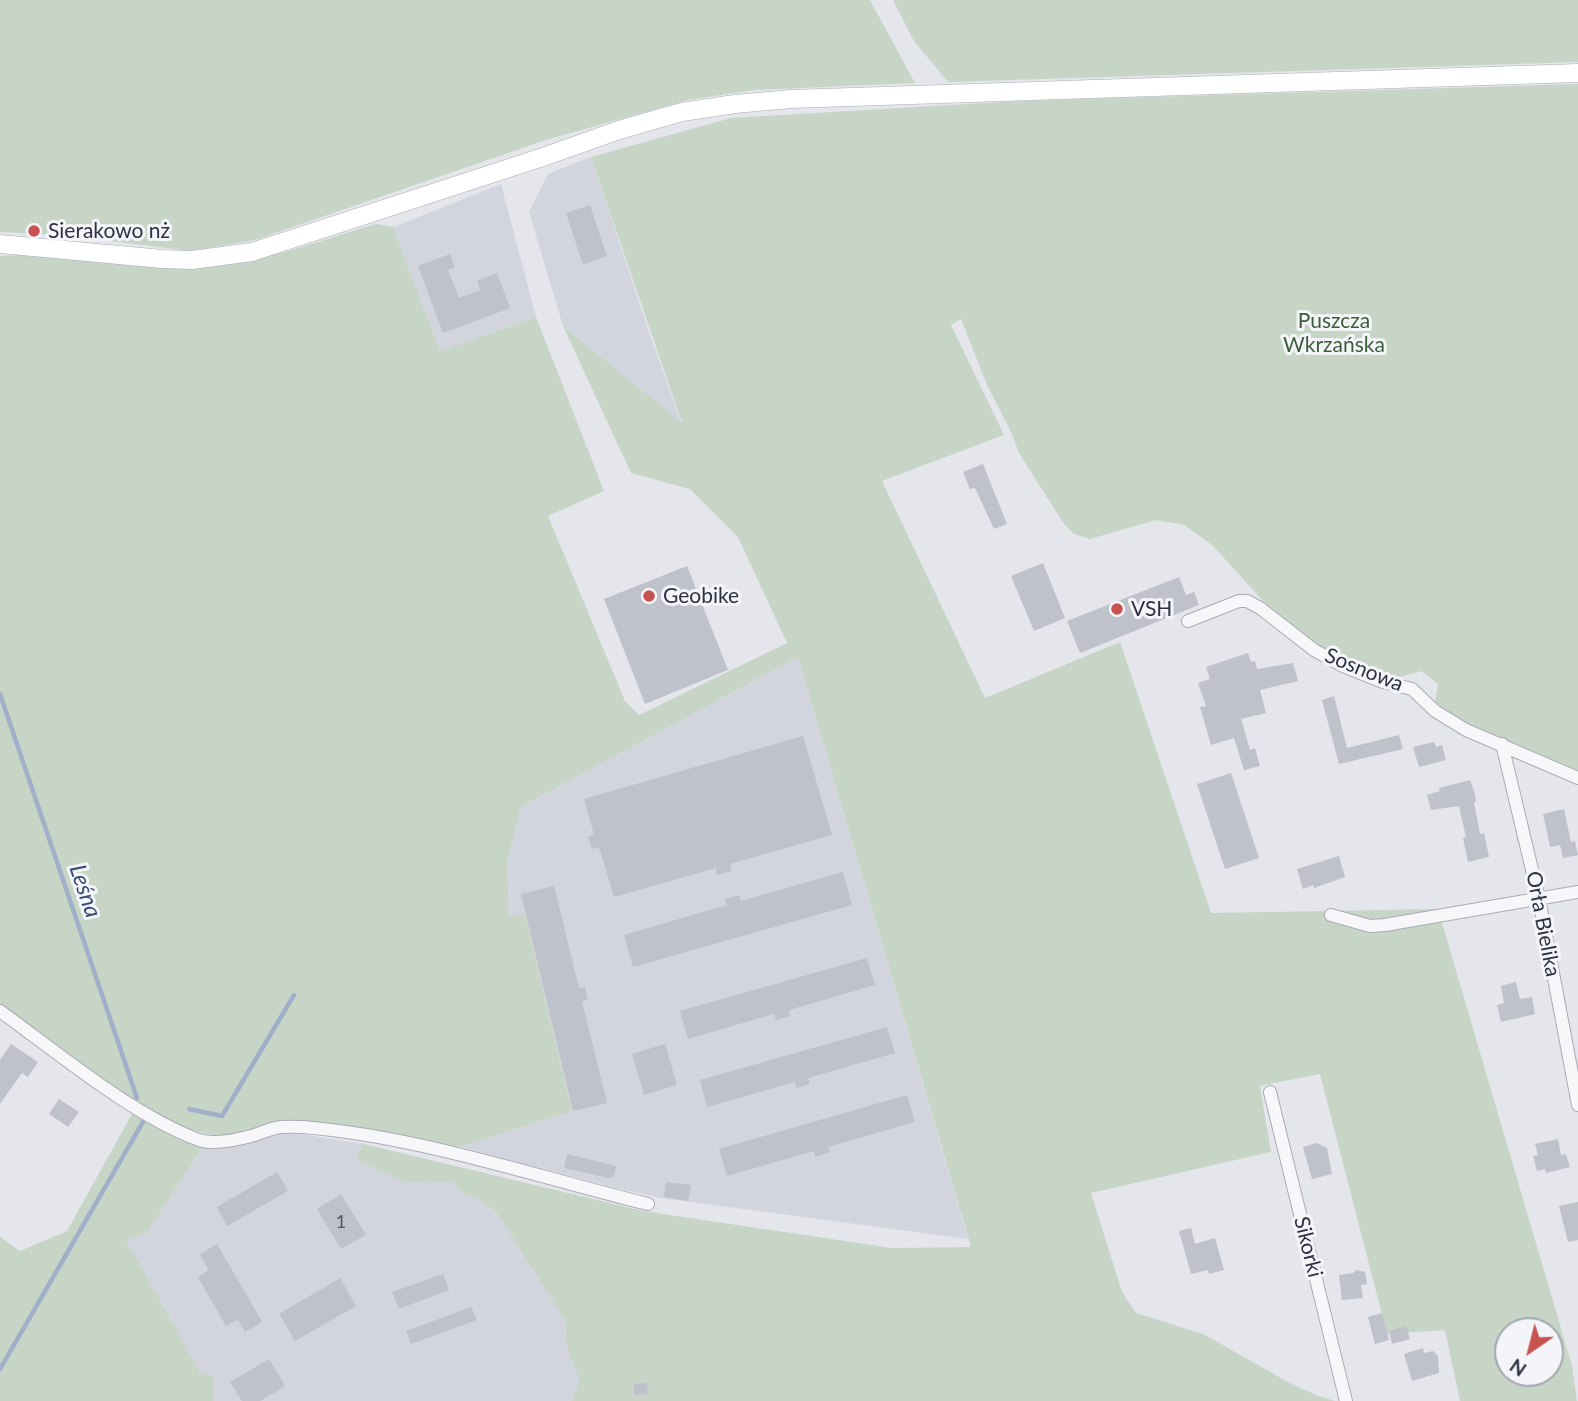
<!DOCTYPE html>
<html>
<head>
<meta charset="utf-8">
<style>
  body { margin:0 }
  #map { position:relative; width:1578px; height:1401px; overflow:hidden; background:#e4e6eb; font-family:Lato,sans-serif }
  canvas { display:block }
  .north { position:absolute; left:1494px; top:1317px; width:70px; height:70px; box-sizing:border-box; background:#f4f5f9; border:2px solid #a4a7b0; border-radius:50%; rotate:215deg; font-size:19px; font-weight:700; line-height:28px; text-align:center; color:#2d3143 }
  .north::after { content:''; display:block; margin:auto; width:24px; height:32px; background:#c85252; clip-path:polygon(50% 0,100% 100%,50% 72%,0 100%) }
</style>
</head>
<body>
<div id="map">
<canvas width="1578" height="1401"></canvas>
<div class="north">N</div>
</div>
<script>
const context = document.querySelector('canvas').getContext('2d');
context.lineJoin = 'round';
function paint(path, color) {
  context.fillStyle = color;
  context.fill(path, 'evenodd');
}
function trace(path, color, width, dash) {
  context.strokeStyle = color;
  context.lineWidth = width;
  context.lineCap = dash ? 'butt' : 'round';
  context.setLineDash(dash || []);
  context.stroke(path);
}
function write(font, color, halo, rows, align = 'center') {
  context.font = font + ' Lato,sans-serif';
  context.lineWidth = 6;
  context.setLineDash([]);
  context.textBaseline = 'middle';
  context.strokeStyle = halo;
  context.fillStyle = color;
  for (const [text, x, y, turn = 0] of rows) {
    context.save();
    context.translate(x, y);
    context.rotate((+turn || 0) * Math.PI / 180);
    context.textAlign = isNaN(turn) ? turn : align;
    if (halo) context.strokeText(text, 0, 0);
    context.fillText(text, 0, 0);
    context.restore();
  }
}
const built = new Path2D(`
  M591,157L649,332L682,425L563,326L529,212L548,174Z
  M501,184L536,317L440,351L393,227Z
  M798,657L968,1239L661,1198L616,1188L461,1147L572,1111L525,914L509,916L507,862L521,807Z
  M277,1133L300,1134L364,1144L356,1154L361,1162L401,1181L452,1182L465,1195L476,1197L497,1213L567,1324L571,1360L581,1379L573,1399L570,1401H213V1376L200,1372L125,1240L147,1233L203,1146Z`);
const green = new Path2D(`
  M0,0H870L915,83L755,90L688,100L546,140L255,240L190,251L64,235L0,232Z
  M893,0H1578V62L948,82L914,41Z
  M1578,84V773L1468,726L1435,702L1438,684L1421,671L1397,678L1336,656L1298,632L1267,605L1212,545L1184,525L1156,520L1090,539L1074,534L1064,524L1019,453L1012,434L987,385L961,319L951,325L1004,435L882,481L985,698L1120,642L1211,913L1438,909L1572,1366L1577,1401H1460L1445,1330L1387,1334L1320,1074L1260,1086L1271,1152L1091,1193L1122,1292L1136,1313L1203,1334L1290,1383L1316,1395L1335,1401H570L573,1399L580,1379C571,1361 564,1345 567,1324L497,1213L476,1197L465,1195L452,1182L401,1181L361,1162L356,1154L364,1144L643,1211L892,1248L971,1247L798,657L521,807L507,862L509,916L525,914L572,1111L461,1147L296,1120C270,1121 248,1133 223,1135C170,1139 45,1038 0,1004V256L43,254L145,267L217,266L285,252L376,224L393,227L440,351L536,317L604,491L548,516L625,701L639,715L787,643L738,537L690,489L631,473L563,326L682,423L591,157L731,118L1019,101ZM1508,1331H1550V1373H1508Z
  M133,1112L167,1133L203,1146L147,1233L126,1240L200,1372L213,1376V1401H0V1237L20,1251L67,1231Z`);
const stream = new Path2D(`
  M0,694L137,1098
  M189,1109L222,1116L294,995
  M0,1369L144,1120`);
const building = new Path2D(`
  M590,205L607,256L583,265L566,213Z
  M450,254L455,267L448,270L459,298L480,290L477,281L497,273L510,308L443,333L418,266Z
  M983,464L1007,524L994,529L975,488L970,489L963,472Z
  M1043,563L1065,618L1034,631L1011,576Z
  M687,566L728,670L645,704L604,599Z
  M1179,577L1186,595L1194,592L1199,605L1080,653L1067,621Z
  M1248,653L1251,662L1255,661L1257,669L1293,663L1298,681L1260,690L1266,713L1241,719L1250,750L1255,748L1260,766L1244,770L1234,738L1211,745L1200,707L1206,706L1198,683L1210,679L1206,667Z
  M1334,696L1347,748L1399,735L1403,749L1339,764L1322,700Z
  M803,736L832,835L730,864L732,871L717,875L716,868L614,897L599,847L592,849L588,836L594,835L584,799Z
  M1434,742L1436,747L1442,745L1446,760L1419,767L1413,747Z
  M1231,773L1259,858L1225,869L1197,784Z
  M1470,780L1475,794L1476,802H1474L1480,834L1484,833L1489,857L1468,862L1463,838L1466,837L1459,806L1431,810L1427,795L1440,791L1439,788Z
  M1564,809L1571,842L1575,841L1578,855L1563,858L1560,845L1550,847L1543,814Z
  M1339,856L1345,877L1314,888L1313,885L1303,889L1297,869Z
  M843,872L852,905L633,967L624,935L727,905L725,899L739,895L741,901Z
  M554,886L579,988L585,987L588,1000L582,1001L607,1103L573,1111L521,894Z
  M867,958L875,985L789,1010L790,1016L776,1020L774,1014L688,1039L680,1011Z
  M1516,982L1520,999L1532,997L1535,1014L1501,1022L1497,1005L1504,1003L1501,986Z
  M887,1027L895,1053L808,1078L810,1084L796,1088L795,1082L707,1107L700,1080Z
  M11,1044L38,1062L28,1077L22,1073L0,1104V1060Z
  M665,1044L677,1085L644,1095L632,1054Z
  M907,1095L915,1122L828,1147L830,1152L815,1157L814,1151L727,1176L719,1149Z
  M59,1099L79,1112L68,1127L49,1114Z
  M1558,1139L1561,1155L1566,1154L1570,1167L1546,1173L1545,1169L1537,1171L1533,1156L1538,1155L1535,1144Z
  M1317,1143L1327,1148L1332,1174L1312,1179L1303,1147Z
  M567,1154L616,1166L614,1177L609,1178L564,1168Z
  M277,1172L288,1191L227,1226L217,1207Z
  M666,1182L691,1185L688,1201L664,1197Z
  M341,1194L366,1235L341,1249L317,1209Z
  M1578,1202V1240L1568,1242L1559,1206Z
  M1191,1228L1195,1244L1215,1238L1224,1270L1209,1274L1208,1270L1191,1274L1179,1231Z
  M217,1244L262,1322L245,1332L238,1320L226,1326L198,1277L209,1270L200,1254Z
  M1356,1270L1365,1272L1367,1284L1361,1285L1363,1298L1342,1300L1339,1275L1353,1273Z
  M443,1274L449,1290L399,1309L392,1292Z
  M340,1278L356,1306L295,1341L279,1314Z
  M471,1307L477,1320L411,1344L406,1331Z
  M1382,1313L1389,1340L1375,1344L1368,1317Z
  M1406,1326L1410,1339L1392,1344L1389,1331Z
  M1423,1348L1424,1353L1433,1351L1438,1356L1439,1373L1412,1381L1404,1354Z
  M269,1359L285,1386L260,1401H242L230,1382Z
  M647,1383L648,1394L634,1395V1384Z`);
const street = new Path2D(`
  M1188,621L1239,601H1247L1260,608L1314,650L1343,666L1383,682L1412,689L1435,711L1466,730L1578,778
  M1502,744L1539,899L1578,1105
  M1331,915L1370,926L1385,925L1578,892
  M0,1011C58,1053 132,1115 199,1140C214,1145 236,1140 251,1136C260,1134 268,1129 276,1128C284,1126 294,1127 303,1127C421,1137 534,1176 648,1204
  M1270,1092L1346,1401`);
const secondary = new Path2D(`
  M0,244L162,259L192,260L252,252L543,157L619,130L682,112L735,104L791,99L1578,73`);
const markers = [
  [34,231,7,"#c85252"],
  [649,596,7,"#c85252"],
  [1117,609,7,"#c85252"]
];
const numberNames = [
  ["1",341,1222]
];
const poiNames = [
  ["Sierakowo nż",48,231],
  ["Geobike",663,596],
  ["VSH",1131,609]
];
const parkNames = [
  ["Puszcza",1334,321],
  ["Wkrzańska",1334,345]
];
const streetNames = [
  ["Sosnowa",1364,670,22],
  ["Orła Bielika",1543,924,79],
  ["Sikorki",1308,1247,76]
];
const waterNames = [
  ["Leśna",85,891,71]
];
paint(built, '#d2d5dd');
paint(green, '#c7d5c6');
trace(stream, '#a2afc9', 4.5);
paint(building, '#bfc1cb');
trace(street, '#a9acb5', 14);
trace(secondary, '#a9acb5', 19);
trace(street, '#f7f7fa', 12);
trace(secondary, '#fff', 18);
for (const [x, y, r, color] of markers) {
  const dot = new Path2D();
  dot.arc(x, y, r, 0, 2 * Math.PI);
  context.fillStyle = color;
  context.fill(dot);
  trace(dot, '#f4f5f9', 2.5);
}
write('18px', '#525565', null, numberNames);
write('21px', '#2d3143', '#f4f5f9', poiNames, 'left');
write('21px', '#3c5e3b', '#f4f5f9', parkNames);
write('21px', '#2d3143', '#f4f5f9', streetNames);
write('italic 23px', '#384b75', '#f4f5f9', waterNames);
</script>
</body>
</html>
